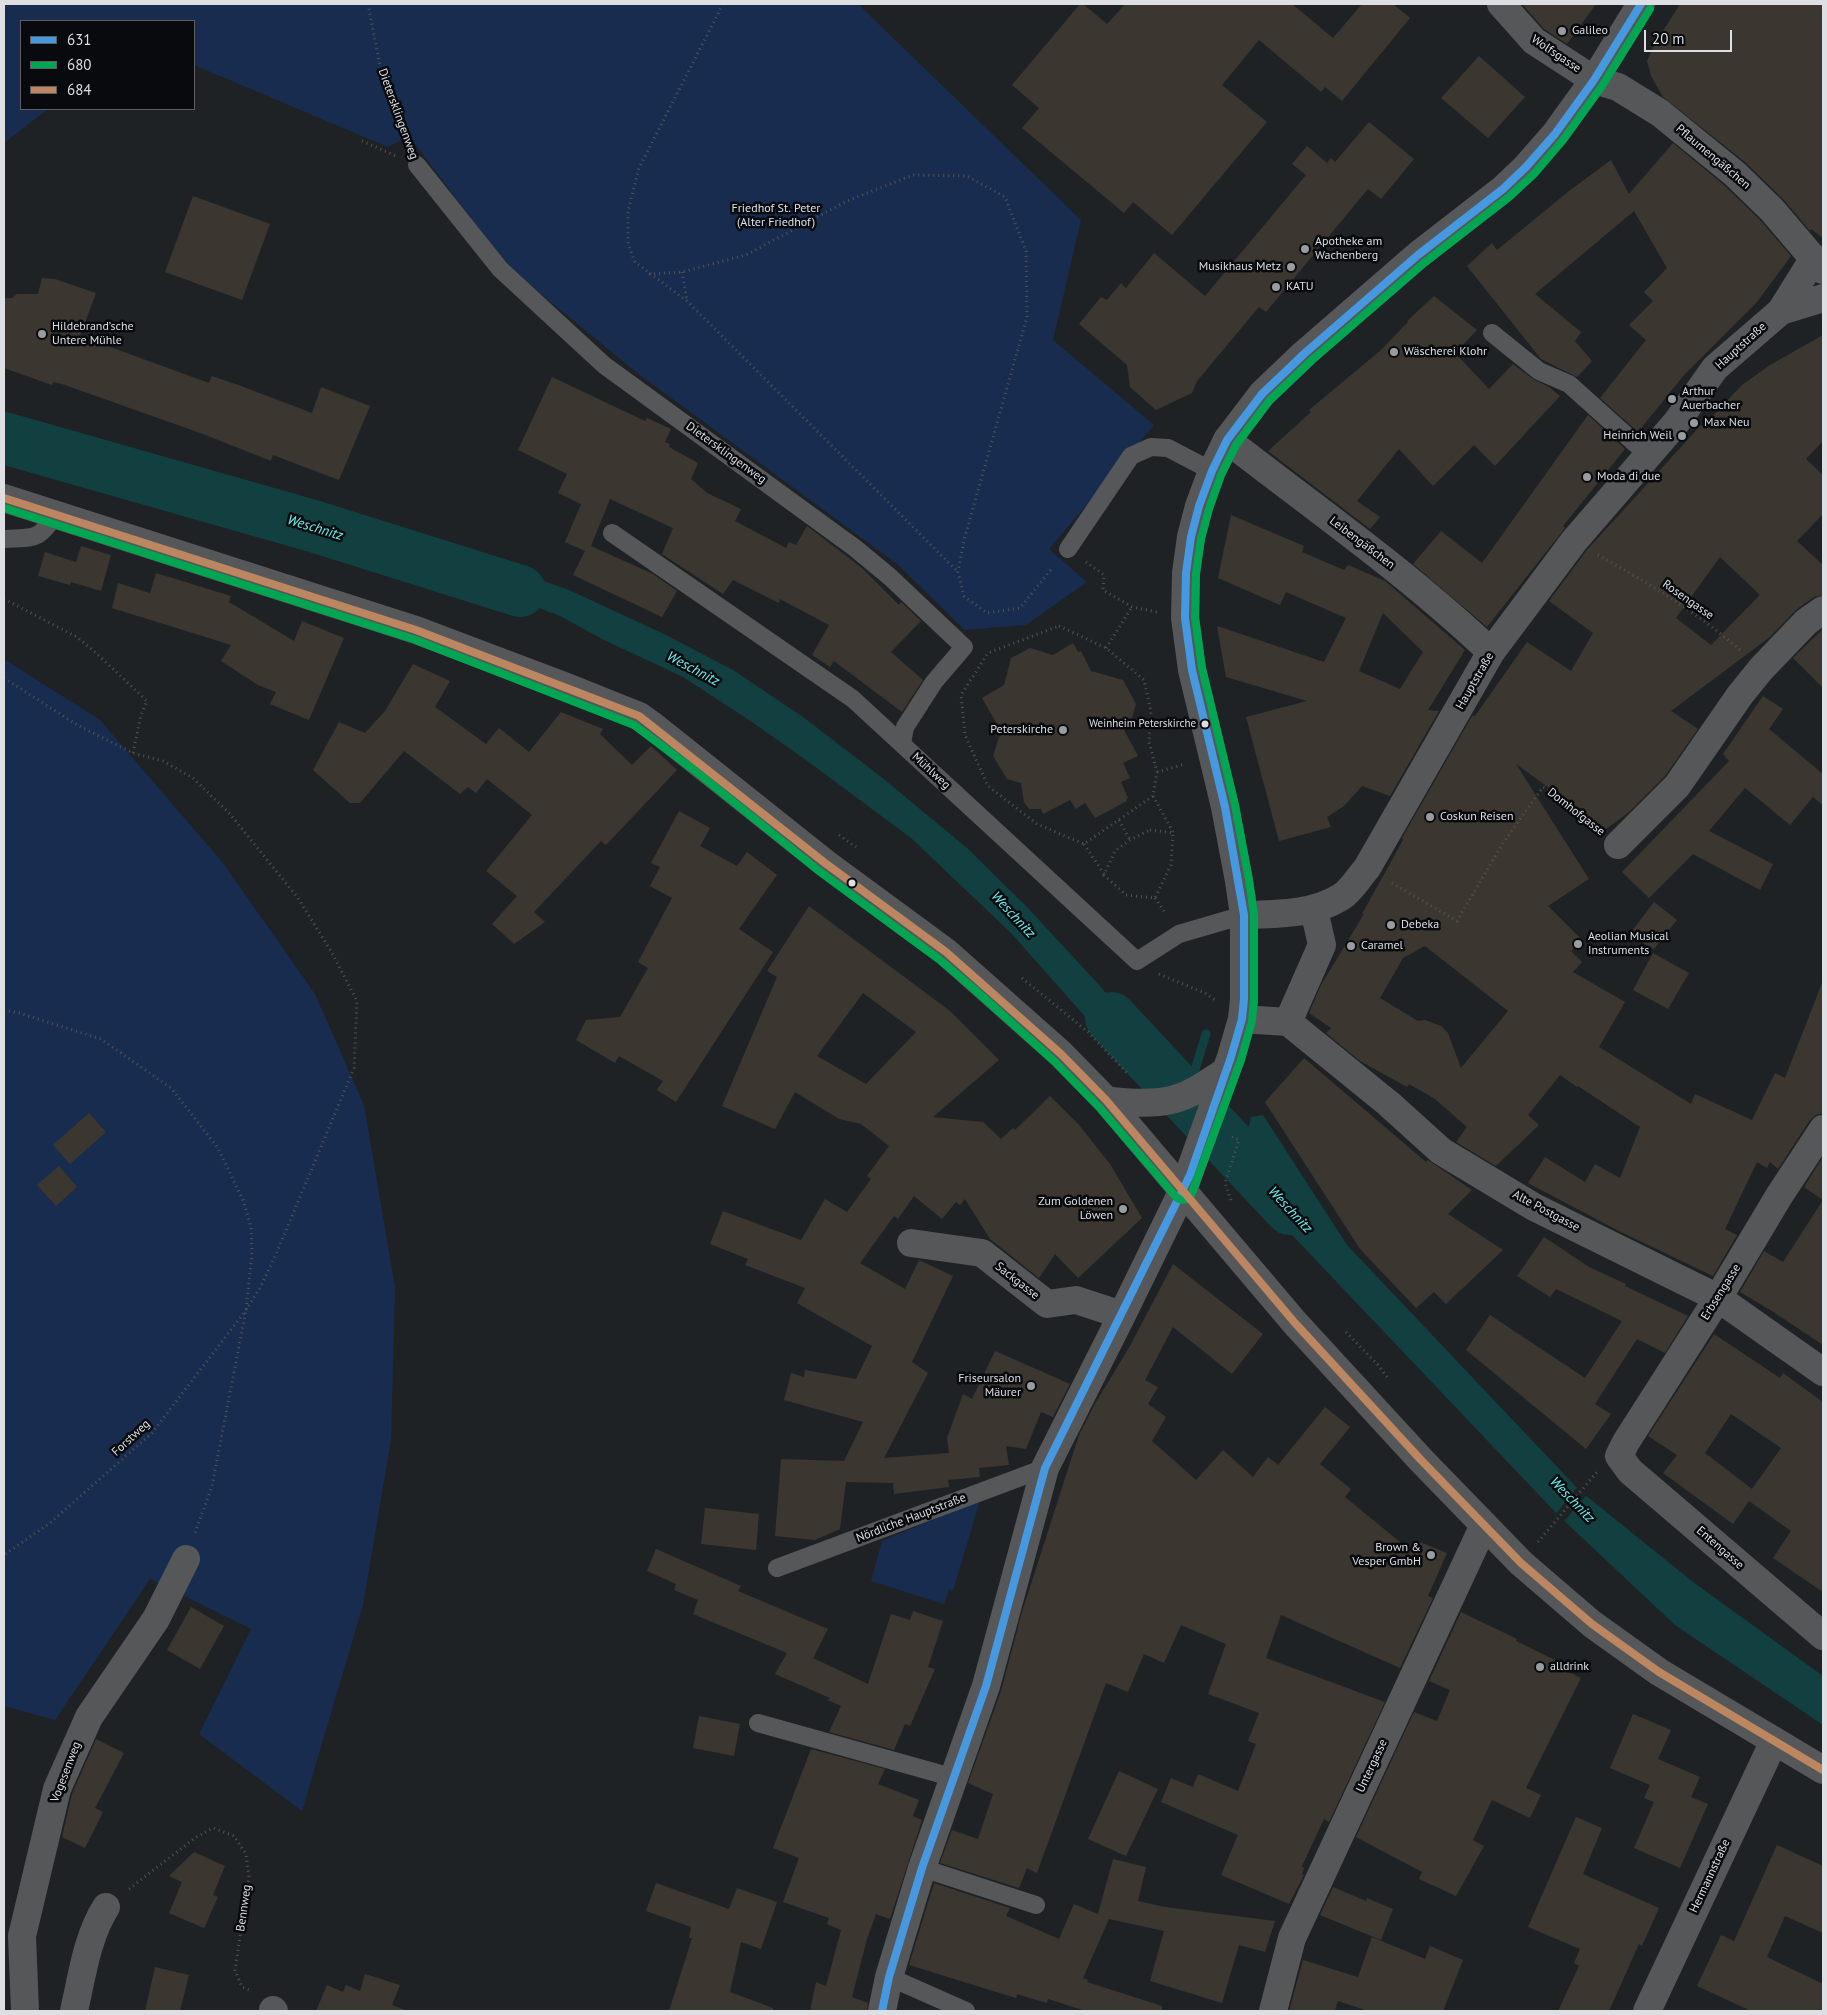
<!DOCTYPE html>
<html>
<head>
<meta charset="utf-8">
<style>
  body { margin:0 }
  #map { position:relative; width:1827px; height:2015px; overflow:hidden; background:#1f2225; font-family:"PT Sans",sans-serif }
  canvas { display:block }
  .frame { position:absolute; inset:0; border:5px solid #dddfe3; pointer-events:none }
  .legend { position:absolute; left:20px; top:20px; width:175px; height:90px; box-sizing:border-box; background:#090a0d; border:1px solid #5e5f63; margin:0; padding:6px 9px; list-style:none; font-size:15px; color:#dddfe3 }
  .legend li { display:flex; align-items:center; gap:10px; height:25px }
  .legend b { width:25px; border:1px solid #5e5f63 }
  .scale { position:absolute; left:1644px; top:30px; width:88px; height:22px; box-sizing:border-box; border:2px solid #dddfe3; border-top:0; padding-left:6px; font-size:15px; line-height:18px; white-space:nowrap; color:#dddfe3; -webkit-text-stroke:4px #090a0d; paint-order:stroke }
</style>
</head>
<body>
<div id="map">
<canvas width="1827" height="2015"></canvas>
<div class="frame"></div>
<ul class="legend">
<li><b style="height:6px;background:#4699e1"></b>631</li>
<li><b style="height:6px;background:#00a651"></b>680</li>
<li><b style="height:6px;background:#bb8660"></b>684</li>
</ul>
<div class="scale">20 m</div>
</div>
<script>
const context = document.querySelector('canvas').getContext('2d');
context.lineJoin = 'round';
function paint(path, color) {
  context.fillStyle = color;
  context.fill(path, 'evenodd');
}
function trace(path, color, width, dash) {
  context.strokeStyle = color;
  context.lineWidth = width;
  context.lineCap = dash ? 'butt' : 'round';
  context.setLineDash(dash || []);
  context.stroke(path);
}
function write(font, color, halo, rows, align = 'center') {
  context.font = font + ' "PT Sans",sans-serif';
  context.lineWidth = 5;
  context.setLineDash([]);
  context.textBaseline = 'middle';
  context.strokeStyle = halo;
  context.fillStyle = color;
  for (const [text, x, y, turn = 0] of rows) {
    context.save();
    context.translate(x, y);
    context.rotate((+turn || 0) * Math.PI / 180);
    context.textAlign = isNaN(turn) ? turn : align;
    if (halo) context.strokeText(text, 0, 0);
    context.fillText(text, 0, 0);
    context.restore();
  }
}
const green = new Path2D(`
  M4,4H858L1081,220L1053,340L1154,425L1049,549L1087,582L1026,625L965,630L897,564L636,372L507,266L409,136L388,147L194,65V21H21V109H48L4,143Z
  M4,659L100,720L223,863L315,994L364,1105L395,1287L391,1440L363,1605L302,1811L199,1734L251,1629L150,1579L55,1720L4,1706Z
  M980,1500L953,1591L949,1589L944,1604L871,1581L882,1541Z`);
const water = new Path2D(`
  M459,551L569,590L664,634L733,670L803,717L880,776L967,848L1028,908L1099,985L1170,1066L1145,1078L1136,1074L1011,933L911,838L810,763L752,722L683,677L604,640L560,616L516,599L449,578Z
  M1263,1115L1347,1245L1579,1490L1693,1582L1823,1676V1725L1675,1625L1558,1515L1237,1177L1251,1117Z`);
const pier = new Path2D(`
  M1578,1486L1587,1494L1563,1523L1555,1515Z`);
const stream = new Path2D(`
  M1190,1086L1206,1034`);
const river = new Path2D(`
  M4,438L313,526L520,591
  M1111,1018L1290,1209`);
const building = new Path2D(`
  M1080,4H1083L1107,24L1125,4H1292L1333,38L1362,4H1393L1410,18L1342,101L1325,87L1321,92L1259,40L1222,85L1267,122L1172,235L1133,202L1124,213L1022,128L1039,108L1012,85Z
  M1522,4H1596L1567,44L1544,29Z
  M1680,4H1823V238L1811,229L1810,231L1783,199L1745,162L1663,97L1651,76L1647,61L1653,47Z
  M1479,56L1525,97L1488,138L1441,98Z
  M1369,122L1414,159L1381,199L1368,189L1266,312L1259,307L1197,381L1192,393L1156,410L1130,387L1127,365L1079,324L1101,297L1107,300L1121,283L1126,288L1154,253L1205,296L1306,175L1292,164L1307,146L1327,163L1331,158L1335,162Z
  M1673,143L1725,186L1761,221L1791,256L1757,302L1684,375L1638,432L1600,398L1646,340L1629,325L1653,301L1644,292L1667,268L1634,211L1535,294L1581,332L1575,341L1592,361L1577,377L1541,359L1467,266L1492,243L1497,250L1569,191L1611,160L1629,194Z
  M193,196L270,224L242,300L165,272Z
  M42,278L55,279L96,293L80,336L209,383L212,376L241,386L312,413L321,387L370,406L339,480L273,455L271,461L203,434L62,384L53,382L52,385L4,368V298H12L17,294H38Z
  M1434,296L1477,330L1455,353L1489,389L1513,364L1533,379L1549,387L1560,396L1495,466L1474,445L1433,486L1399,449L1357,501L1380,517L1370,529L1268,451L1311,412L1309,410L1381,350L1408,322L1407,321Z
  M1823,335V441L1806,459L1823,475V514L1797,541L1823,565V595L1814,597L1797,609L1770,637L1671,711L1698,729L1665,776L1628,813L1606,829L1516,764L1589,879L1548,906L1582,940L1571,951L1582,962L1573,972L1625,1002L1599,1047L1691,1104L1695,1094L1752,1120L1775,1073L1785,1078L1822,983H1823V1113L1816,1115L1810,1120L1778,1169L1770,1162L1767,1168L1757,1162L1725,1229L1737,1235L1713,1276L1619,1231L1528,1183L1545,1157L1585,1182L1595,1164L1620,1178L1640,1127L1578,1086L1577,1087L1560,1075L1528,1115L1539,1125L1496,1166L1456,1142L1467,1127L1435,1099L1409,1084L1407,1087L1360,1061L1326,1033L1331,1028L1309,1013L1321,985L1364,914H1362L1403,840L1402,838L1472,716H1475L1527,642L1571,671L1593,633L1549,601L1586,551L1701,425L1703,426L1742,385L1770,365ZM1720,557L1760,595L1711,645L1676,618ZM1425,946L1508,1011L1461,1068L1448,1033L1441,1026L1425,1020L1418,1021L1380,998L1403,958Z
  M552,377L645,421L647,418L671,429L665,442L670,444L669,447L698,463L691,479L707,493L741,509L735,521L786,548L789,542L796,545L807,526L862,568L899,605L901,602L921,621L891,652L923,680L902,712L834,661L830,667L812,655L829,625L780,599L779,603L733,580L723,594L662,554L673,528L610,499L591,546L653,574L677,591L662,617L573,575L585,551L565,542L581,504L558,493L567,474L518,450Z
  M1588,415L1625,449L1563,526L1565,528L1487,627L1413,564L1441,531L1482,563Z
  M1231,515L1304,546L1302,552L1344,570L1348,565L1385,581L1465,650L1428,710L1439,711L1390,796L1362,786L1344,806L1327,817L1331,827L1279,841L1246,717L1307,701L1226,677L1217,626L1324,662L1346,618L1286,592L1280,605L1218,578ZM1383,613L1423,652L1400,689L1359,671Z
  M81,546L111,555L101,591L71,582L70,585L38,576L45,552L76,562Z
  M156,573L231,596L229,602L294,641L302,621L344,638L309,720L270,704L276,692L258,685L221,661L231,645L112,608L118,583L150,593Z
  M1823,629V688L1793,658Z
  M1073,643L1078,652L1081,651L1091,671L1123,680L1136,704L1129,728L1124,730L1138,756L1123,763L1130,778L1121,782L1128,798L1126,799L1127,801L1095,818L1085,803L1076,809L1070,800L1043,814L1041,809H1029L1024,802L1021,783L1007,779L993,756L1001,731L982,698L1004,685L1011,658L1030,648L1053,655Z
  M413,664L450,681L435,707L486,744L499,728L529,752L561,712L603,729L600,734L632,765L651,746L677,770L606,845L601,841L534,912L545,922L514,944L492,924L517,896L486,871L532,815L487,779L476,793L468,787L460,794L404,751L360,803H350L313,770L339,722L365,733L385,711Z
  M1763,696L1783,709L1769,729L1823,774V805L1813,797L1790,825L1745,788L1709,831L1773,864L1760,890L1693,854L1649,898L1622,872L1729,761L1723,754Z
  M679,811L710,828L700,846L737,866L747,852L777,875L739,929L773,952L676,1102L657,1090L663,1081L619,1056L615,1063L576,1040L586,1020L620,1017L648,968L638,962L672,898L650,886L660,867L651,863Z
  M1654,902L1677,920L1654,949L1629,935Z
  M809,906L950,1011L999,1060L933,1117L983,1122L1001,1139L1013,1128L1015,1130L1050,1096L1079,1125L1110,1164L1142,1218L1078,1278L1055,1254L1039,1278L990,1239L965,1199L960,1205L956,1202L942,1219L914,1196L898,1219L894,1216L860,1263L905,1289L919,1260L953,1276L912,1362L928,1373L884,1458L949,1453L947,1438L963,1394L972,1399L995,1351L1070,1384L1053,1417L1041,1412L1026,1449L1006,1446L1009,1465L979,1468L980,1477L948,1480L949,1487L894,1494L893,1483L846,1482L840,1529L815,1540L775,1536L781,1459L844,1461L863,1422L784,1400L791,1373L804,1377L805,1370L856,1379L872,1346L797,1303L805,1288L745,1265L748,1259L710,1244L723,1211L801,1240L825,1199L847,1212L871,1179L867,1176L889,1146L861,1124L839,1119L795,1092L775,1129L722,1106L777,977L767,971ZM863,993L916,1032L866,1084L817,1056Z
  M1653,953L1689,973L1668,1009L1633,990Z
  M1304,1058L1426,1162L1428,1160L1472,1190L1448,1214L1503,1250L1446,1304L1434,1292L1416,1308L1360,1249L1265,1102Z
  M89,1113L106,1132L70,1164L53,1145Z
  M1823,1157V1345L1772,1311L1740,1292L1764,1251L1783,1262L1823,1200L1804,1187Z
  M59,1166L77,1187L56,1206L37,1185Z
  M1544,1237L1589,1267L1626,1284L1625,1286L1688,1316L1665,1353L1637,1339L1595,1404L1611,1414L1586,1449L1466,1350L1490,1315L1585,1378L1622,1321L1556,1289L1550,1297L1517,1276Z
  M1173,1264L1263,1334L1232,1374L1173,1327L1145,1380L1158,1387L1148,1404L1166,1417L1152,1441L1196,1480L1223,1450L1253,1477L1268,1457L1278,1465L1325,1407L1350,1427L1320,1464L1351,1489L1345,1497L1411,1551L1415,1540L1447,1553L1428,1596L1433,1598L1400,1668L1281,1615L1266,1658L1385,1702L1329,1822L1324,1819L1302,1866L1304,1868L1302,1874L1304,1875L1289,1904L1221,1875L1238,1835L1161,1802L1171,1778L1193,1787L1198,1774L1238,1791L1256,1744L1248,1741L1259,1713L1208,1694L1226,1644L1181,1625L1164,1663L1144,1654L1128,1692L1106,1683L1037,1873L1027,1868L1019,1888L940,1863L952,1830L978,1839L993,1794L968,1783L1001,1691L1022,1612L1079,1435L1096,1402L1130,1346Z
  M1714,1334L1780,1378L1783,1373L1823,1402V1592L1773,1558L1791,1531L1749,1501L1733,1524L1663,1473L1677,1455L1648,1436ZM1731,1414L1781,1448L1752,1489L1705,1453Z
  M705,1508L759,1514L756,1550L701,1544Z
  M656,1549L741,1586L738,1591L828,1629L813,1658L868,1684L891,1614L910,1620L913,1611L943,1621L928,1667L935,1669L910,1726L905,1724L894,1750L829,1732L841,1706L828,1700L830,1698L775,1674L787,1653L693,1614L698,1600L674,1590L676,1584L647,1571Z
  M191,1607L224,1626L200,1669L167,1650Z
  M1461,1612L1517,1639L1516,1641L1561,1663L1558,1667L1581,1678L1526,1788L1541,1795L1530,1818L1492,1800L1473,1840L1484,1846L1456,1896L1419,1879L1422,1872L1356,1837L1414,1712L1437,1721L1450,1690L1429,1681Z
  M1633,1714L1671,1730L1658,1759L1700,1777L1691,1797L1708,1804L1680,1868L1634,1848L1654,1802L1644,1798L1650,1785L1610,1768Z
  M699,1716L740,1724L734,1756L693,1748Z
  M96,1739L124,1753L95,1808L103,1812L85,1848L62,1837L72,1794Z
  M811,1749L885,1769L878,1784L919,1800L913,1816L922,1820L890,1919L876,1914L867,1939L852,1997L868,2003L867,2011H810L816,1982L826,1986L841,1930L827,1924L829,1918L783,1902L799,1858L773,1848Z
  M1119,1771L1158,1789L1126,1856L1088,1839Z
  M1576,1817L1602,1828L1583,1874L1659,1908L1642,1946L1639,1944L1609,2011H1558L1579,1966L1574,1963L1580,1949L1528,1927Z
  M1777,1845L1823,1866V1933L1785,1916L1767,1957L1823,1984V2011H1751L1697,1986L1721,1935L1734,1941Z
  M194,1852L225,1866L213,1895L218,1897L204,1928L169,1913L182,1882L169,1876Z
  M1113,1859L1146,1867L1138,1901L1165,1907L1275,1921L1265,1952L1239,1945L1222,2003L1150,1981L1164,1931L1109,1919L1083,1978L1088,1980L1087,1982L1162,2006V2011H1086L1048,1999L1047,2003L1017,1994L1016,1998L909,1965L934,1883L1010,1908L1006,1916L1059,1939L1074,1904L1098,1914Z
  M656,1883L729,1909L737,1888L777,1902L761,1949L741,1942L730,1992L773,2008V2011H669L692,1938H689L691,1927L646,1911Z
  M1333,1887L1366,1901L1367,1898L1393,1909L1381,1940L1320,1915Z
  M1372,1937L1425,1959L1430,1946L1463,1960L1443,2011H1368L1338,2001L1335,2011H1289L1303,1960L1358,1977Z
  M155,1967L189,1975L180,2011H145Z
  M365,1974L400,1985L392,2005L408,2011H316L327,1985L343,1992L346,1985L360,1991Z`);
const path = new Path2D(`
  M368,4L382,76L409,145
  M723,4L639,168L628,211V244L635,262L687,301L957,571
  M362,141L396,156
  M682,272L687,300
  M649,274L682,272L746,255L847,201L913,175L967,176L1005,197L1026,251L1027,317L964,540L958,572L964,596L987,613L1020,608L1053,567
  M1598,555C1648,583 1697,612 1740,650
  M1086,562L1104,575L1103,590L1132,607L1157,612
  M4,599L77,637L96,653L147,701L141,715L133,753
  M1059,626L1106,648L1144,680L1151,711L1149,742L1157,772L1153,796L1084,844L1037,824L988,786L965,735L961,695L988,653Z
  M1106,648L1132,607
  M4,678L79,726L133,753L163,761L193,778L230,814L298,898L331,951L357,1001L354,1068L277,1252L260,1288L246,1310L152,1433L50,1523L4,1555
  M1157,772L1185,764
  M1153,796L1173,832
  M1119,820L1130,840
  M1150,830L1173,833L1171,865L1155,898L1126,895L1104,875L1115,851L1130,840Z
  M839,835L856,847
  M1084,844L1104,874
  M1392,883L1457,921L1503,843L1543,787L1595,827
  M1155,898L1166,914
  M1159,974L1205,993L1215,1000
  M1022,978L1088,1032L1128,1074
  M4,1010L19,1013L101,1039L171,1088L218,1148L243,1200L251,1227L252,1253L246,1310L212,1486L195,1533
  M1231,1200L1225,1183L1239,1140L1232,1137
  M1346,1332L1378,1365L1387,1377
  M1538,1542L1597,1472
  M129,1889L195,1838L213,1828L234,1836L246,1854L249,1877L235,1970L242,1987L252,1991`);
const service = new Path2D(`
  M417,165L500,269L604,365L855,548L890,577L964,647L934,682L905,727L902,744
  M1492,333L1539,371L1569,384L1648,455
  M612,533L853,699L1137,961L1179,934L1244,915
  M4,539C36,537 38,541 56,514
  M1068,549L1131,456L1151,447L1168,448L1212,471
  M777,1568L1045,1468
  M758,1723L955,1778
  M922,1868L1036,1905
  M889,1977L966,2011`);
const minor = new Path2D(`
  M1501,4L1534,41L1594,80L1618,87L1660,113L1735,174L1772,210L1823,270
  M1781,311L1823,298
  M1227,440C1316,509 1409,574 1491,652
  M1618,845L1677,786L1740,695L1761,669L1806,622L1823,610
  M1244,915C1276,914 1312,915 1341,897C1351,891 1359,877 1367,868L1491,652L1574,541L1676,423L1715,368L1781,311L1814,258
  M1242,1019L1288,1022
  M1288,1022L1389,1104L1441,1151L1534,1207L1718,1298L1823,1372
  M1288,1022L1322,945L1314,910
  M1823,1129L1779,1196L1718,1298L1626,1442L1619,1456L1630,1471L1823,1636
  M911,1243L982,1253L1047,1304L1076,1300L1122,1315
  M273,2010L274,2011
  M25,2011L22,1936L57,1789L89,1717L156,1619L186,1559
  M74,2011C82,1976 87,1937 106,1907
  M882,2011L889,1977L922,1868L986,1686L1045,1468L1122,1315L1183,1190
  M1273,2011L1292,1938L1484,1525
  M1647,2011L1774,1741`);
const secondary = new Path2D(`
  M4,498L416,630L567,687L639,716L653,726L825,863L946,952L1061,1054L1106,1100L1295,1323L1421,1460L1521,1563L1592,1624L1659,1672L1823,1770
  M1106,1100C1128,1103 1154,1105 1175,1099C1194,1094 1210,1081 1226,1071
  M1183,1190L1231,1057L1242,1019L1244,999V915L1239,881L1225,807L1192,670L1185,618L1186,573L1191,537L1199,506L1212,471L1227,440L1262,394L1305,353L1418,255L1503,189L1526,167L1555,134L1594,80L1641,4`);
const bus1 = new Path2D(`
  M882,2011L889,1977L922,1868L986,1686L1045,1468L1190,1175L1231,1057L1242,1019L1244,999V915L1225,807L1192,670L1185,618L1186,573L1191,537L1199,506L1212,471L1227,440L1262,394L1305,353L1418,255L1503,189L1526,167L1555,134L1594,80L1641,4`);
const bus2 = new Path2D(`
  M4,508L413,639L634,725L694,770L819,871L940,960L974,989L1054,1061L1099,1107L1176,1197C1182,1202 1189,1200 1192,1193L1241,1060L1252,1021L1254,999V915L1249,880L1235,805L1202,668L1195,617L1196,574L1201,539L1209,509L1221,475L1236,445L1269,401L1312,360L1424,263L1509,197L1534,174L1563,140L1602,86L1650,9`);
const bus3 = new Path2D(`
  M4,498L416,630L639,716L825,863L946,952L1061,1054L1106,1100L1295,1323L1421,1460L1521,1563L1592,1624L1659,1672L1823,1770`);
const markers = [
  [1562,31,5,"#9a9da0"],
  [1305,249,5,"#9a9da0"],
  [1291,267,5,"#9a9da0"],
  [1276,287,5,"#9a9da0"],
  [42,334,5,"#9a9da0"],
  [1394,352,5,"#9a9da0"],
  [1672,399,5,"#9a9da0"],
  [1694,423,5,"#9a9da0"],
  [1682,436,5,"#9a9da0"],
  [1587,477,5,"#9a9da0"],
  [1205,724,4.5,"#dddfe3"],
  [1063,730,5,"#9a9da0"],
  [1430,817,5,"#9a9da0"],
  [852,883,4.5,"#dddfe3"],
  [1391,925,5,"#9a9da0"],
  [1578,944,5,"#9a9da0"],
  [1351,946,5,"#9a9da0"],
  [1123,1209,5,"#9a9da0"],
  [1031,1386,5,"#9a9da0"],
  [1431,1555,5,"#9a9da0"],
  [1540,1667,5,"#9a9da0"]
];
const busNames = [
  ["Weinheim Peterskirche",1196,724]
];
const poiNames = [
  ["Galileo",1572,31],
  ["Apotheke am",1315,242],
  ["Wachenberg",1315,256],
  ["Musikhaus Metz",1281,267,"right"],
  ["KATU",1286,287],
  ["Hildebrand’sche",52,327],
  ["Untere Mühle",52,341],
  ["Wäscherei Klohr",1404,352],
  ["Arthur",1682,392],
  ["Auerbacher",1682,406],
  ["Max Neu",1704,423],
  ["Heinrich Weil",1672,436,"right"],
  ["Moda di due",1597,477],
  ["Peterskirche",1053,730,"right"],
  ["Coskun Reisen",1440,817],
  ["Debeka",1401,925],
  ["Aeolian Musical",1588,937],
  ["Instruments",1588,951],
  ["Caramel",1361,946],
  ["Zum Goldenen",1113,1202,"right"],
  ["Löwen",1113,1216,"right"],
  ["Friseursalon",1021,1379,"right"],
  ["Mäurer",1021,1393,"right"],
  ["Brown &",1421,1548,"right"],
  ["Vesper GmbH",1421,1562,"right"],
  ["alldrink",1550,1667]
];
const streetNames = [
  ["Wolfsgasse",1556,54,34],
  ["Dietersklingenweg",398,114,70],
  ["Pflaumengäßchen",1713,157,40],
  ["Hauptstraße",1741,346,-42],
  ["Dietersklingenweg",726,453,36],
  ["Leibengäßchen",1362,543,37],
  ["Rosengasse",1688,600,35],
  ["Hauptstraße",1475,681,-60],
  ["Mühlweg",931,771,43],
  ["Domhofgasse",1576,812,38],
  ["Alte Postgasse",1546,1211,28],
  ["Sackgasse",1017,1281,38],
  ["Erbsengasse",1721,1292,-58],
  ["Forstweg",131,1438,-43],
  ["Nördliche Hauptstraße",911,1518,-21],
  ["Entengasse",1720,1548,41],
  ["Untergasse",1372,1766,-65],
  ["Vogesenweg",66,1772,-69],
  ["Hermannstraße",1710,1876,-65],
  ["Bennweg",244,1908,-82]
];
const parkNames = [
  ["Friedhof St. Peter",776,209],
  ["(Alter Friedhof)",776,223]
];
const waterNames = [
  ["Weschnitz",315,528,17],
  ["Weschnitz",693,669,28],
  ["Weschnitz",1013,915,47],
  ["Weschnitz",1290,1210,47],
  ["Weschnitz",1572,1500,46]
];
paint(green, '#182c4f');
paint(water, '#123f3f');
paint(pier, '#1f2225');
trace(stream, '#123f3f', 9);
trace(river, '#123f3f', 52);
paint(building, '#3b3730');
trace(path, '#525456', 3, [1, 4]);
trace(service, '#565759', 18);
trace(minor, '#565759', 28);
trace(secondary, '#565759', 28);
trace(bus1, '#4699e1', 8);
trace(bus2, '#00a651', 8);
trace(bus3, '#bb8660', 8);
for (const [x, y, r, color] of markers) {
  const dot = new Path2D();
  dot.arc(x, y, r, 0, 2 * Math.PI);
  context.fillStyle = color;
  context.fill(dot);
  trace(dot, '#090a0d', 2);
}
write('11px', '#dddfe3', '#090a0d', busNames, 'right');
write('12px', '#dddfe3', '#090a0d', poiNames, 'left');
write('12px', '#dddfe3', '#090a0d', streetNames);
write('12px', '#d9e2f1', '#090a0d', parkNames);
write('italic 14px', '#6ef0f1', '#090a0d', waterNames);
</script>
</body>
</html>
